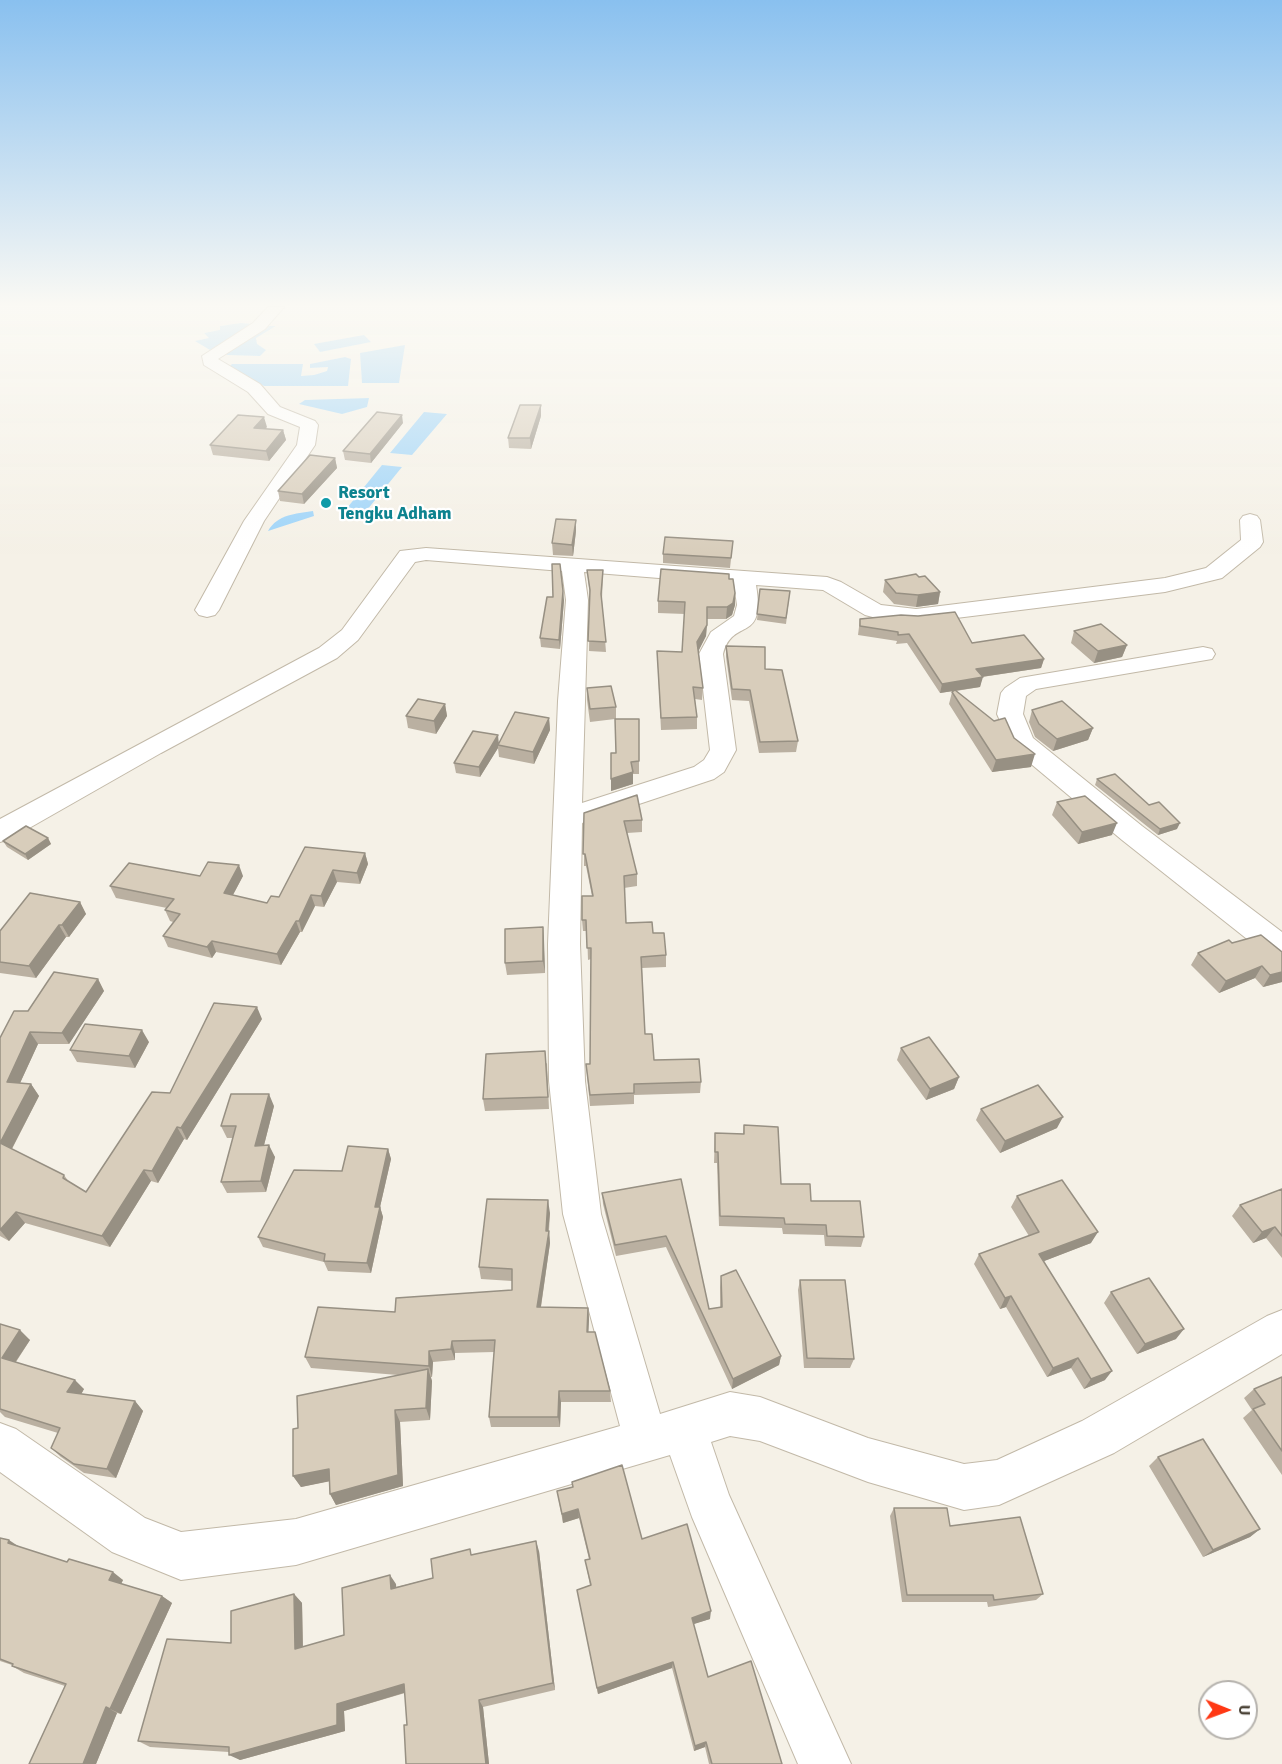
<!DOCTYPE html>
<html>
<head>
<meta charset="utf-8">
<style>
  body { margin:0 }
  #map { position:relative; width:1282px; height:1764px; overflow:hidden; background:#f5f1e7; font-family:Signika,sans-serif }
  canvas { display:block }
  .north { position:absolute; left:1198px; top:1680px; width:60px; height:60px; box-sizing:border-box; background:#fff; border:2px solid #b6b3ae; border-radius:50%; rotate:91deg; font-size:16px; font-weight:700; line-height:24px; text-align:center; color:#494135 }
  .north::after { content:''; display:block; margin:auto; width:21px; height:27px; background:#ff3814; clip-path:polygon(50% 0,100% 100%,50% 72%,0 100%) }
</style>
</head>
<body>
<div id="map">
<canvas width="1282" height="1764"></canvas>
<div class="north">U</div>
</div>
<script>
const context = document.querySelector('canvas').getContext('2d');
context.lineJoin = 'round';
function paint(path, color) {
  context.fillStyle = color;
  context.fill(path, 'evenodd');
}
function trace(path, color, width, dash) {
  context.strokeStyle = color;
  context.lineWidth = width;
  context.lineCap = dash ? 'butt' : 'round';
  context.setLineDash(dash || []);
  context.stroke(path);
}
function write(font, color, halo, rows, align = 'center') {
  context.font = font + ' Signika,sans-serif';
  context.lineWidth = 4.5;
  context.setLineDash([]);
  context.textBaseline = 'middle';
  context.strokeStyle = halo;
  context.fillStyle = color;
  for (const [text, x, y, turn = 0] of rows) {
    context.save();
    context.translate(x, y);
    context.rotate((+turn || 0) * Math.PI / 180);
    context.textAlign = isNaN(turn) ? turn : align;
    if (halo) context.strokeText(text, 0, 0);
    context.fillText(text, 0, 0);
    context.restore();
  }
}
const water = new Path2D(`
  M241,323L254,324L210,350L195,341L209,338L204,333L220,330V326Z
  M264,326H276L256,338L257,344L266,350L260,356L227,355L224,351Z
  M364,335L371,342L320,352L314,344Z
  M405,345L399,383H362L360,353Z
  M345,357L351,359L348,386H264L230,366L232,364H303L301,376L314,375L327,371L328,367L310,368V364Z
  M369,398L367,407L342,414L299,404L305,400Z
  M424,412L447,414L412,455L390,453Z
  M382,465L402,467L367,510L347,508Z
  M313,511L314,516L268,531C278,514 295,514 313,511Z`);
const street = new Path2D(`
  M268,307H284L265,329L218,359L260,384L280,407L315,421L318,425L315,445L264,521L219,610L215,615L207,617L199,615L195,610L244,521L297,445L300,427L268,414L248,392L204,365L202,356L253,323Z
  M1250,514L1257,516L1260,520L1263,542L1260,547L1222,578L1165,592L916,623L888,621L865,615L823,590L756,585C766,645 733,616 723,654L736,750L724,772L714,779L582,823L580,944L585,1081L601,1214L660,1414L730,1392L760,1397L868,1438L964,1464L997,1460L1082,1421L1267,1316L1282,1310V1354L1114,1453L999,1505L964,1510L868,1482L760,1441L730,1436L711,1442L729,1495L851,1764H798L692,1517L670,1455L296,1565L181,1580L112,1552L0,1472V1423L16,1429L145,1518L181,1532L296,1519L620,1426L563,1214L549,1081L548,944L558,701L566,600L562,571L426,560L415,562L358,640L337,658L161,753L10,839L0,842V819L319,648L342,630L400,551L426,548L827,577L841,582L881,605L916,609L1165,578L1206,568L1241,540L1240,520L1243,516ZM584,572L734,584L737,605L734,616L711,632L699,654L710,750L704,760L694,767L582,803L588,600Z
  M1203,647L1212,649L1215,654L1212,659L1036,689L1026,696L1023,714L1033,738L1142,826L1282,932V961L1271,958L1122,840L1012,748L997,714L1001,693L1005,688L1020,678Z`);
const wall = new Path2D(`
  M541,416L531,449L509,448L508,438Z
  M403,423L371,463L345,460L343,451Z
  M267,427L265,429L283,430L286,440L269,461L213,455L210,445Z
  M335,458L337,468L304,504L280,501L278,491Z
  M576,531L573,556L553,555L552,543Z
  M733,541L730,568L663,563V554Z
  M587,570H603L602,600L606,652L589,651L590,596Z
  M919,577L940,592L938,604L916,607L894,604L883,592L885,580Z
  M729,579L735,605L732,615L726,619H707L706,636L698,651L703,688L702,700L695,699L697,717V729L661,730L657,651L682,652L685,614L658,613V601Z
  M760,589L790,591L786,624L757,620Z
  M553,597L564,600L560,649L541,647L540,638Z
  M860,619L1044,659L1041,668L982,677L980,687L956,691L1014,738L1031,767L992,772L949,704L952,692L953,691L940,693L907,643L896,644L897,641L858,635Z
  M1074,631L1127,645L1122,657L1094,663L1071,643Z
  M726,646L765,669L798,741L796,752L759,753L749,701L732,700L726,657Z
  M587,688L616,707V719L639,761V774H633V784L611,791L616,753L615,719L590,722L587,700Z
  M445,704L447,716L436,734L408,728L406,716Z
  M1032,710L1093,728L1088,740L1053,751L1035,737L1029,722Z
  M549,718L550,730L534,764L499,757L498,748L480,777L456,773L454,763Z
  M1097,779L1149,805L1177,829L1158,835L1095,785Z
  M1057,802L1112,835L1078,844L1052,815Z
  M584,813L642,820V832L627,833L637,874V886L624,888L626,923L653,933L666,955V967L642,968L645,1034L654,1060L701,1082L700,1093L634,1095V1104L590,1106L586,1064H590L591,959L588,960L587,931H583L582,920L592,896L586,866H584Z
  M48,838L51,844L28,860L7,847L3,841Z
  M365,853L368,864L360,884L337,882L324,907L315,906L302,932H300L281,965L216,952L212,958L168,947L163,936L173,922L170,921L165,910L167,908L116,898L110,886L200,876H243L233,895L267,903Z
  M80,902L86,914L69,937H66L36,978L0,973V931Z
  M543,927L545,973L507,975L505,963Z
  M1232,943L1282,952V982L1263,987L1255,978L1219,993L1191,965L1198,953Z
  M98,979L104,991L69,1044H38L20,1083L31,1084L39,1096L12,1149L64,1175L69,1182L86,1192L170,1093L262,1019L187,1140L184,1139L158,1183L151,1181L110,1247L25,1223L9,1241L0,1236V1038L28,1011Z
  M149,1042L135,1068L77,1062L70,1050Z
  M901,1048L959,1077L954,1089L926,1100L897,1060Z
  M547,1063L549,1109L485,1111L483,1099Z
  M274,1106L264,1145L275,1157L266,1192L227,1193L221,1182L233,1138H227L221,1126Z
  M981,1109L1057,1128L1000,1153L976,1120Z
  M744,1125L781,1184L811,1201L864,1237L861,1247L825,1246L824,1235L783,1234L782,1228L719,1226L717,1163H714L715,1133L743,1134Z
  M388,1149L391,1159L380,1207L383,1217L371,1273L328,1271L324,1262L263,1247L258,1237L342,1171Z
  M681,1179L709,1309L720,1307V1287L721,1276L781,1356L779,1365L732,1389L666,1247L616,1256L603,1204L602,1193Z
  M1282,1189V1258L1266,1238L1253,1243L1232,1216L1240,1205Z
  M1017,1196L1091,1243L1044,1261L1105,1380L1084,1389L1071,1368L1047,1377L1006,1307L1000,1309L974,1264L979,1254L1029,1236L1011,1207Z
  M550,1213L549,1231L550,1243L541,1307L588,1308L589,1319L588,1332L610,1391L611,1402H561L560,1427H491L489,1417L494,1352L455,1353V1360L433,1362L432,1377H431L432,1381L430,1420L400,1422L403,1486L336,1505L330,1494L329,1481L301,1487L293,1476L298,1428L398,1375L311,1368L305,1357L395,1312L512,1290V1281L481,1279L479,1267Z
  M800,1280L854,1359L850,1368H804L798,1290Z
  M1111,1292L1176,1339L1137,1354L1104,1303Z
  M0,1324L30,1340L16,1362L84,1389L81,1394L135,1401L143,1411L116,1478L84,1473L61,1457L51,1448L58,1433L5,1417L0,1412Z
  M1282,1377V1475L1243,1418L1252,1410L1244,1398L1254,1389Z
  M1158,1457L1260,1529L1250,1537L1203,1557L1149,1466Z
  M572,1482L642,1539L710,1619L693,1624L708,1677L782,1764H709L705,1747L694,1751L672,1668L598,1694L577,1590L590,1585L585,1560L589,1559L579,1518L563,1523L557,1491L572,1487Z
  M894,1508L950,1526L1043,1594L1036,1600L988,1607L987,1602H902L890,1516Z
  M0,1538L19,1547L123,1580L121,1584L162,1596L172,1603L121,1714L117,1713L96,1764H29L65,1686L24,1673L12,1666V1665L0,1661Z
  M539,1551L555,1690L483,1707L489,1764H406L407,1725L405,1693L344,1711L345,1731L240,1760L229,1752L150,1747L138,1741L231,1643L294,1594L302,1603L303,1647L344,1635L396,1584V1587L433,1578L472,1554Z`);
const shadedWall = new Path2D(`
  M541,405V416L531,449L530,438Z
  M402,415L403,423L371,463L370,454Z
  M264,417L267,427L256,438L254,428Z
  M283,430L286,440L269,461L266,451Z
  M335,458L337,468L304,504L302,494Z
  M576,520V531L573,556L572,545Z
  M563,591L564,600L560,649L559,640Z
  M940,592L938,604L916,607L918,595Z
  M735,593V605L732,615L726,619L727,607Z
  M707,625L706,636L697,654V642Z
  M1127,645L1122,657L1094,663L1098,651Z
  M1044,659L1041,668L974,678L976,669Z
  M983,677L980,687L940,693L942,684Z
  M445,704L447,716L436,734L434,721Z
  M549,718L550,730L534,764L533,752Z
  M1093,728L1088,740L1053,751L1057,739Z
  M498,735L499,745H498V748L480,777L479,767Z
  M1035,754L1031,767L992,772L996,760Z
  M633,772V784L611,791V779Z
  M1117,823L1112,835L1078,844L1082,832Z
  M1180,823L1177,829L1158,835L1160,829Z
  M48,838L51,844L28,860L25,854Z
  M365,853L368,864L360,884L357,873Z
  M239,865L243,876L228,904L224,893Z
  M333,870L337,882L324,907L321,896Z
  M311,895L315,906L302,932L299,921Z
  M80,902L86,914L69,937L62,925Z
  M296,921L300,932L281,965L277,954Z
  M59,925L66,937L36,978L29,966Z
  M543,927L544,939L545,973L543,961Z
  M212,941L216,952L212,958L207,947Z
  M1262,966L1255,978L1219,993L1226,981Z
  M1282,972V982L1263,987L1270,975Z
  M98,979L104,991L69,1044L62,1033Z
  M257,1007L262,1019L187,1140L181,1128Z
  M142,1030L149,1042L135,1068L129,1056Z
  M30,1032L38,1044L15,1094L7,1082Z
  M959,1077L954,1089L926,1100L930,1089Z
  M31,1084L39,1096L9,1154L0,1143Z
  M269,1094L274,1106L261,1157L255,1146Z
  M1063,1117L1057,1128L1000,1153L1005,1141Z
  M177,1127L184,1139L158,1183L152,1171Z
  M269,1145L275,1157L266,1192L261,1181Z
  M388,1149L391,1159L380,1207L383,1217L371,1273L367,1263L375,1207Z
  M144,1170L151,1181L110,1247L102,1236Z
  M548,1200L550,1213L548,1233L549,1231L550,1243L539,1319L537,1307Z
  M16,1212L25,1223L9,1241L0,1230Z
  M1275,1227L1266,1238L1253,1243L1262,1232Z
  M1098,1232L1091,1243L1034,1265L1039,1254Z
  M1011,1296L1006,1307L1000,1309L1005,1298Z
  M588,1308L589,1319L588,1344L587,1332Z
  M1184,1329L1176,1339L1137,1354L1145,1344Z
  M20,1330L30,1340L12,1367L2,1358Z
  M452,1341L455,1353V1360L451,1349Z
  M429,1351L433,1362L432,1377L429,1366Z
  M781,1356L779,1365L732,1389L733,1379Z
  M1078,1358L1071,1368L1047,1377L1053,1368Z
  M428,1369L432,1381L430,1420L426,1408Z
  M1112,1371L1105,1380L1084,1389L1091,1379Z
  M75,1380L84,1389L77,1402L67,1392Z
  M559,1391L561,1402L560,1427L558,1417Z
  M135,1401L143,1411L116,1478L107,1469Z
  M395,1410L400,1422L403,1486L336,1505L330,1494Z
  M329,1469L336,1480L301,1487L293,1476Z
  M578,1509L579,1518L563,1523L562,1514Z
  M1260,1529L1250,1537L1203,1557L1213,1550Z
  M9,1540L21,1548L8,1543Z
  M536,1541L539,1551L555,1690L553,1683Z
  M113,1572L123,1580L119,1588L109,1580Z
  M390,1575L396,1584L397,1598L391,1589Z
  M294,1594L302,1603L303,1657L295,1649Z
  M162,1596L172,1603L121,1714L110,1709Z
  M711,1611L710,1619L691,1625L692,1618Z
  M673,1662L672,1668L598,1694L597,1688Z
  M404,1684L410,1691L344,1711L345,1731L240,1760L229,1755L337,1704Z
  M479,1700L483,1707L489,1764H486Z
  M106,1707L117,1713L96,1764H83Z
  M706,1742L705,1747L694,1751L695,1746Z`);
const building = new Path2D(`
  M520,405H541L530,438H508Z
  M377,412L402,415L370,454L343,451Z
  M238,415L264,417L254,428L283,430L266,451L210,445Z
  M310,455L335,458L302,494L278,491Z
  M556,519L576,520L572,545L552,543Z
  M665,537L733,541L731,558L663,554Z
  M552,564H560L563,591L559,640L540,638L547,597H553Z
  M661,569L729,574V579H733L735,593L733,603L727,607H707V625L697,642L703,688L693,687L697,717L661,718L657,651L682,652L685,602L658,601Z
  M587,570H603L601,594L606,642L588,641L590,590Z
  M916,574L919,577L925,576L940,592L918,595L896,593L885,580Z
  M760,589L790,591L786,618L757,614Z
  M955,612L972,643L1024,635L1044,659L976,669L983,677L942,684L909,634L898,635V632L860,626V619L901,615L918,616Z
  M1101,624L1127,645L1098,651L1074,631Z
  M726,646L765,647V669L782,670L798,741L760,742L750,690L732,689Z
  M611,686L616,707L590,709L587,688Z
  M955,690L994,721L1005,718L1014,738L1035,754L996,760L952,692Z
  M418,699L445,704L434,721L406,716Z
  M1062,701L1093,728L1057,739L1039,724L1032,710Z
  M515,712L549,718L533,752L498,745Z
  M615,719H639V761L631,762L633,772L611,779V753H616Z
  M473,731L498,735L479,767L454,763Z
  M1115,774L1149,805L1159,802L1180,823L1160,829L1097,779Z
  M637,795L642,820L624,821L637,874L624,876L626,923L652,922L653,933H664L666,955L641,957L645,1034H652L654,1060L699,1059L701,1082L634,1084V1093L590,1095L586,1064H590L591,948H587L586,920H582V896H593L585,854H583L584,813Z
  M1085,796L1117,823L1082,832L1057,802Z
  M26,826L48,838L25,854L3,841Z
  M305,847L365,853L357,873L333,870L321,896L311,895L299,921H296L277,954L212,941L207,947L163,936L180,914L165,910L174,899L110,886L129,863L200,876L208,862L239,865L224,893L267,903L271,896L279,897Z
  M30,893L80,902L62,925H59L29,966L0,962V931Z
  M543,927V961L505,963V929Z
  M1261,935L1282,952V972L1270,975L1262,966L1226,981L1198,953L1229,940L1232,943Z
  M54,972L98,979L62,1033L30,1032L7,1082L31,1084L0,1143L64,1175L63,1178L86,1192L152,1092L170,1093L214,1003L257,1007L181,1128L177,1127L152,1171L144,1170L102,1236L16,1212L0,1230V1038L14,1011H28Z
  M85,1024L142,1030L129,1056L70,1050Z
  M929,1037L959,1077L930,1089L901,1048Z
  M545,1051L548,1097L483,1099L486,1054Z
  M1038,1085L1063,1117L1005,1141L981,1109Z
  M231,1094H269L255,1146L269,1145L261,1181L221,1182L236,1126H221Z
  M744,1125L778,1127L781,1184H810L811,1201H860L864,1237L827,1236L826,1225L785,1224L784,1218L720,1216L718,1152H715V1133L744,1134Z
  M348,1146L388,1149L375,1207H380L367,1263L324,1261L325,1254L258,1237L294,1170L342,1171Z
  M681,1179L709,1309L722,1307L721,1276L736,1270L781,1356L733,1379L666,1236L615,1245L602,1193Z
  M1062,1180L1098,1232L1039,1254L1112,1371L1091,1379L1078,1358L1053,1368L1011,1296L1005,1298L979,1254L1039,1232L1017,1196Z
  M1282,1189V1236L1275,1227L1262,1232L1240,1205Z
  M487,1199L548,1200L546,1231H549L537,1307L588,1308L587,1332H595L610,1391H559L558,1417H489L495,1340L452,1341L451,1349L429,1351V1366L305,1357L318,1307L395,1312L396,1298L512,1290V1269L479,1267Z
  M1149,1278L1184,1329L1145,1344L1111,1292Z
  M800,1280H845L854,1359L807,1358Z
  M0,1324L20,1330L2,1358L75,1380L67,1392L135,1401L107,1469L74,1464L51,1448L60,1428L0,1409Z
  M428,1369L426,1408L395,1410L398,1475L330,1494L329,1469L293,1476V1429L298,1428L297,1396Z
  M1282,1377V1451L1253,1409L1265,1404L1254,1389Z
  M1203,1439L1260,1529L1213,1550L1158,1457Z
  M622,1465L642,1539L687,1524L711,1611L692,1618L708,1677L751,1661L782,1764H712L706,1742L695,1746L673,1662L597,1688L577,1590L591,1585L585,1560L590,1559L578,1509L562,1514L557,1491L573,1487L572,1482Z
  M894,1508H947L950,1526L1020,1517L1043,1594L994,1600L993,1595H907Z
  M0,1538L9,1540L8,1543L67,1562L69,1559L113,1572L109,1580L162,1596L110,1709L106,1707L83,1764H29L66,1684L12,1666L13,1664L0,1659Z
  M536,1541L553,1683L479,1700L486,1764H406L404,1725H407L404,1684L337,1704V1725L229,1755V1747L138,1741L167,1639L231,1643V1611L294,1594L295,1649L344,1635L342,1588L390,1575L391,1589L433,1578L431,1559L470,1549L471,1555Z`);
const markers = [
  [326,503,6,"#0f9aa8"]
];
const farCulturenames = [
  ["Resort",338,493],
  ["Tengku Adham",338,514]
];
paint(water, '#9cd3f9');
trace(street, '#c2b9a8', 2);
paint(street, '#fff');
paint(wall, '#bab0a1');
paint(shadedWall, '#979083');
paint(building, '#d8cdbb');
trace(building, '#979083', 1.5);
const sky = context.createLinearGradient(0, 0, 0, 554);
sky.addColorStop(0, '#89c0ef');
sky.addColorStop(0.55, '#faf9f4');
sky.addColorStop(1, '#faf9f400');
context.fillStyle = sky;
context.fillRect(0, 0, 1282, 554);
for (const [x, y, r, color] of markers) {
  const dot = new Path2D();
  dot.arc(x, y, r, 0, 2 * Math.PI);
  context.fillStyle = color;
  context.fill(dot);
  trace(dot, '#fff', 2);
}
write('bold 18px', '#0d838f', '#fff', farCulturenames, 'left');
</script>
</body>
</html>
